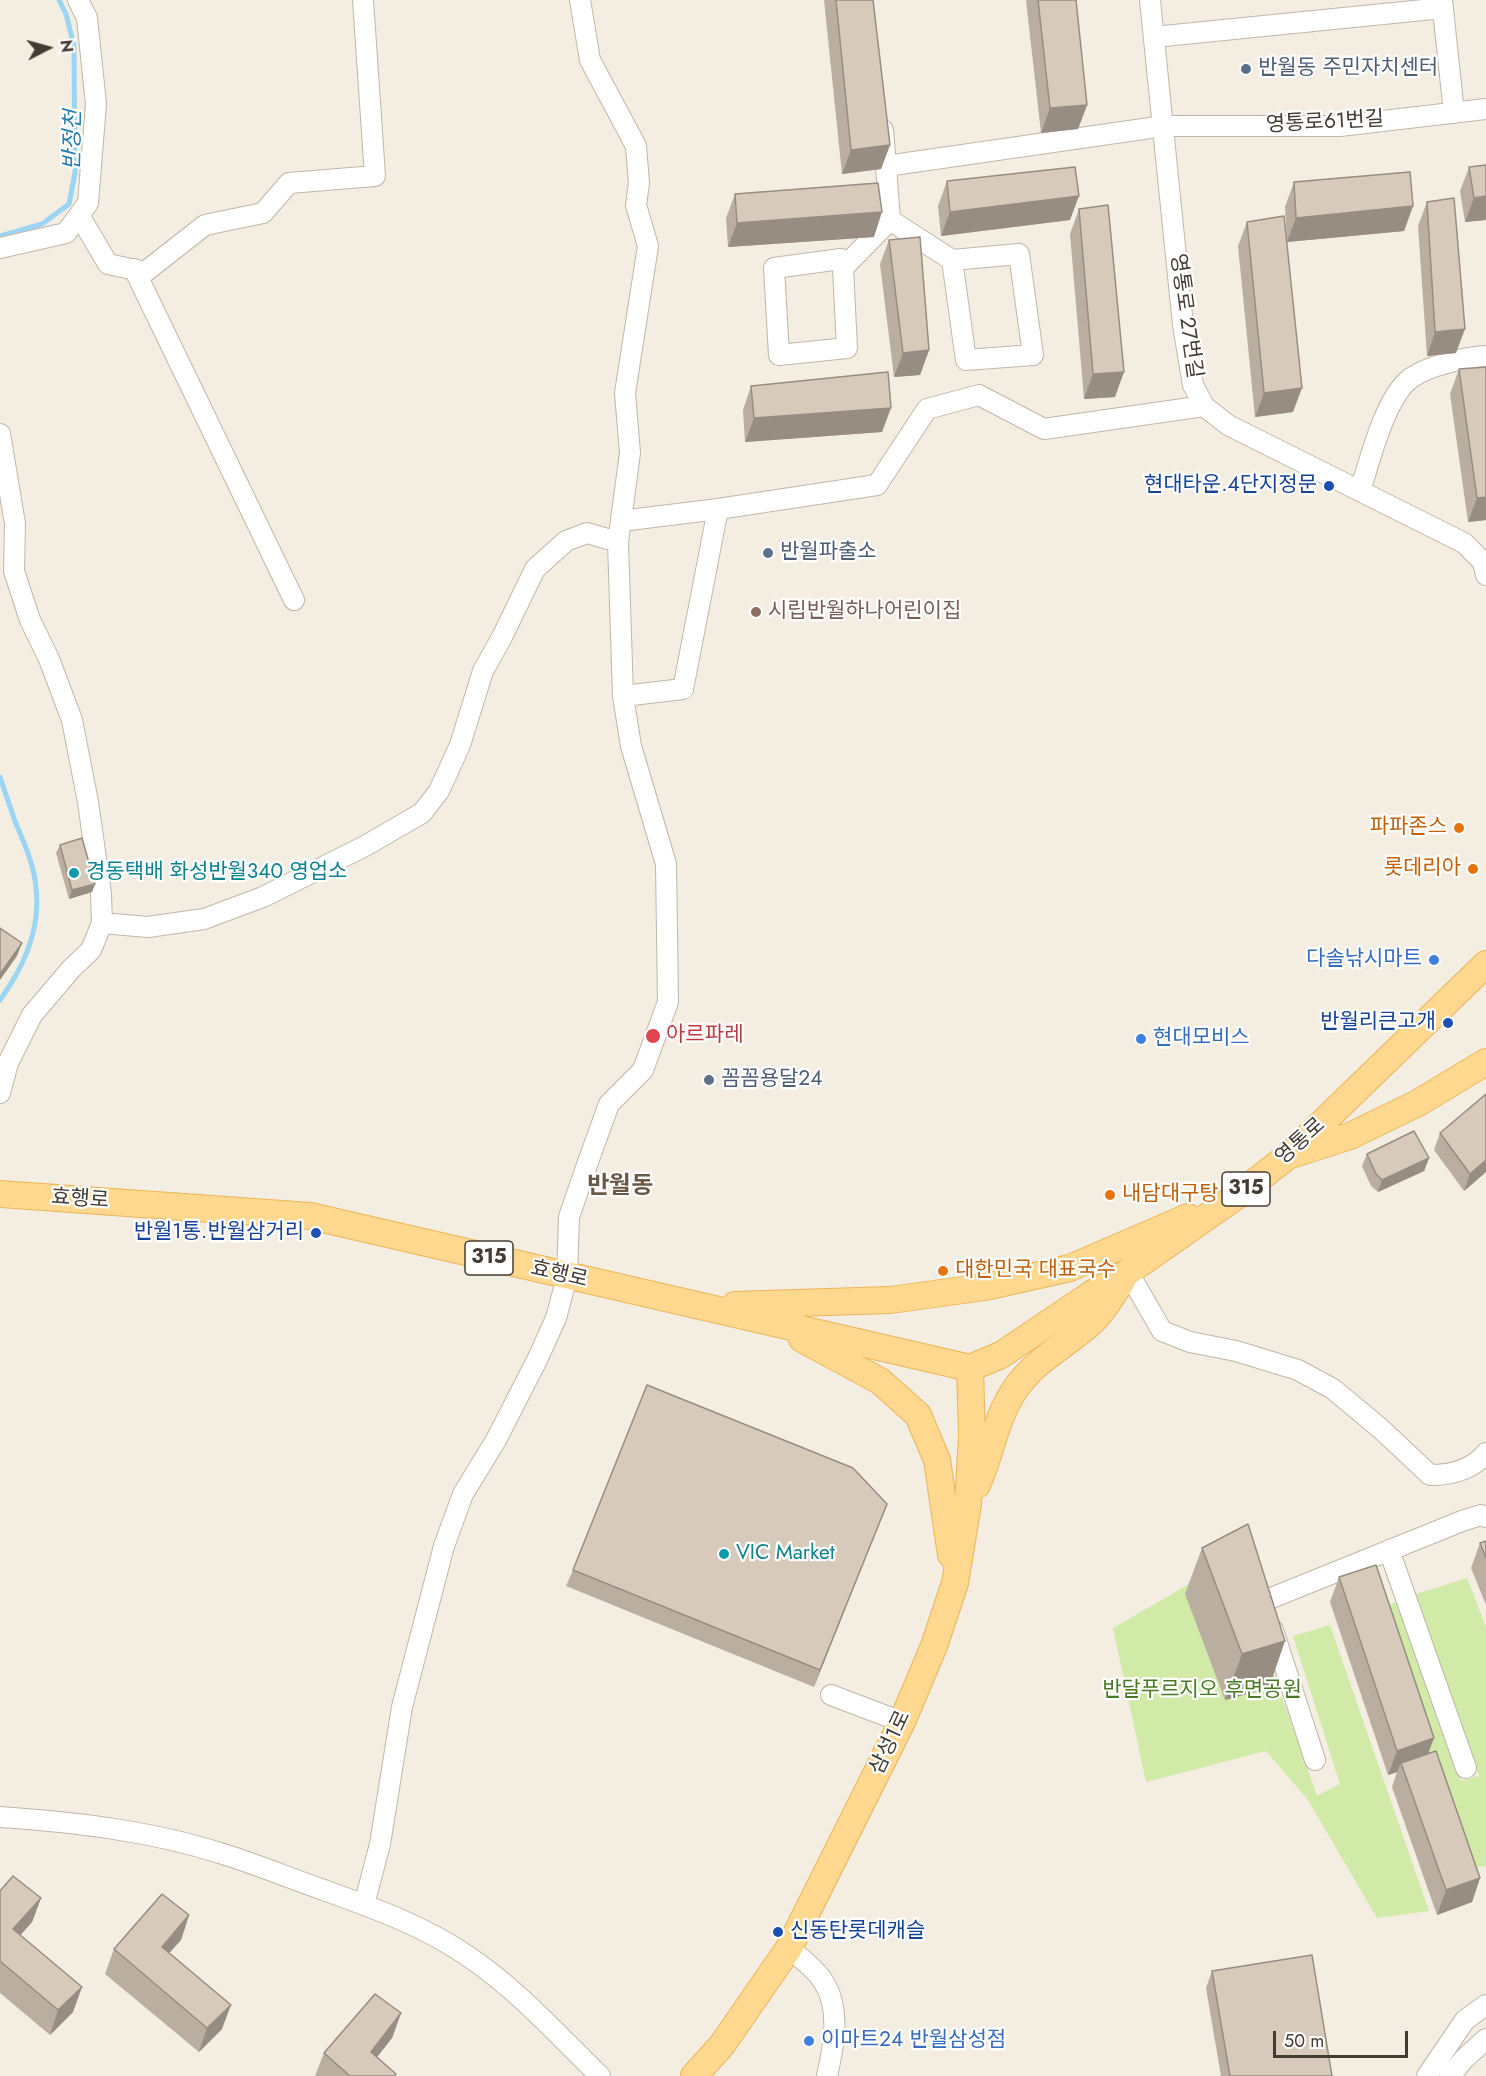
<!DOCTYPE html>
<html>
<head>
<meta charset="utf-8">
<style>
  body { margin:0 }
  #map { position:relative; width:1486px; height:2076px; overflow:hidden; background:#f3ede2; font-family:Jost,sans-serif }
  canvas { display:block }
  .north { position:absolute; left:18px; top:18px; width:60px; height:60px; -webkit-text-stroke:4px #fff; paint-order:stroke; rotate:84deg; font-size:16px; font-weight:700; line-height:24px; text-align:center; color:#443c33 }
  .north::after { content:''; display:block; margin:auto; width:21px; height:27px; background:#443c33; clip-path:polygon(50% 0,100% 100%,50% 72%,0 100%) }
  .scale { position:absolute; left:1273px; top:2031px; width:135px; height:27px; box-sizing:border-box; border:3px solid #443c33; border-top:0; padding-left:8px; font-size:18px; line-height:21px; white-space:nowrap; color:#443c33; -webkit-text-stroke:4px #fff; paint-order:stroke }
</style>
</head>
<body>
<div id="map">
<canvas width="1486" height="2076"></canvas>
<div class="north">N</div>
<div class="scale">50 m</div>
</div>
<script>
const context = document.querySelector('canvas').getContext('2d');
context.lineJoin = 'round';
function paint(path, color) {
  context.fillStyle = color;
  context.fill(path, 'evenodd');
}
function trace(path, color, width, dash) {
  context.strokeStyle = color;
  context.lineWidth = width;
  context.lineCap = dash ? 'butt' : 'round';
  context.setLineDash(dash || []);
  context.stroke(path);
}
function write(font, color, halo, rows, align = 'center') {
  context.font = font + ' Jost,"Noto Sans KR",sans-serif';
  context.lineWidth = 4.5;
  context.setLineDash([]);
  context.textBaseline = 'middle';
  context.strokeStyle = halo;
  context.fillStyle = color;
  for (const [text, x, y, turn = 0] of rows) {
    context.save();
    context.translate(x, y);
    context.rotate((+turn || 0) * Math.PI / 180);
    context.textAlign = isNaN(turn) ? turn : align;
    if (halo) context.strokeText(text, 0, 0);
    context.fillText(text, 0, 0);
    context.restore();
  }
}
const green = new Path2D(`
  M1236,1557L1280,1692L1317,1796L1340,1784L1293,1636L1330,1625L1429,1911L1377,1918L1308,1800L1266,1751L1146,1782L1113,1628Z
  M1467,1578L1486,1627V1866L1467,1868L1379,1608L1399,1601L1461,1781L1479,1776L1416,1594Z`);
const stream = new Path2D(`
  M0,236L42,224L69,204L75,173L74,46L66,14L59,0
  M0,777C5,792 10,807 15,821C24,843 34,864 36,888C41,929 24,967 0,1000`);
const minor = new Path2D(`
  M1150,0L1183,325L1193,385L1204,406L1228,425L1464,543L1483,562L1486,575
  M1442,0L1454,113
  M1154,37L1443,8
  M883,130L886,166L1164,126H1340L1486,109
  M79,215L108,264L145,272L205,225L263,213L289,183L375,176L363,0
  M890,220L952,260L1019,254L1033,355L966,360L952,260
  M0,248L66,233L88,203L96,104L87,18L78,0
  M843,268L841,259L774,268L779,355L847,348L843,268L890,220L886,166
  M134,269L294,600
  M0,434L15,524L14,571L30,620L49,659L72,720L88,802L101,894L102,923L91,950L72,968L32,1015L8,1063L0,1093
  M1360,491C1370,460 1385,397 1411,378C1428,366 1465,357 1486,356
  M621,521L718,509
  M623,696L683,689L718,509L877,485L927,409L979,395L1044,429L1204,406
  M102,923L148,927L204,919L263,897L365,846L422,813L439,791L460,745L483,671L502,637L535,569L566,541L587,533L618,542
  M1128,1272L1162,1331L1190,1342L1236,1351L1298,1370L1333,1389L1381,1429L1430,1475C1452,1475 1472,1470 1486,1453
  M1389,1550L1466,1768
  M1264,1601L1462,1521L1481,1515L1486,1517
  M1273,1630L1315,1760
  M831,1695L902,1722
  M0,1817C74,1822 152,1831 223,1854C256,1864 289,1878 321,1889C371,1907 425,1926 469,1957C518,1990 558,2035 600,2076
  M364,1905L380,1844L402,1707L444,1546L463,1494L496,1440L538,1358L556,1318L567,1277L569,1217L588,1162L609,1104L643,1070L668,1002L666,864L631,746L623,696L618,542L630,453L625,393L648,246L636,205L639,183L636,146L590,60L580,0
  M789,1948C800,1958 815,1968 823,1981C841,2008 834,2046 827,2076
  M1427,2076L1465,2020L1486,2005
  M1450,2076L1464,2059L1486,2039`);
const major = new Path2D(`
  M1294,1154L1350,1136L1418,1103L1486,1062
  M0,1194L310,1216L970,1368
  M735,1305L890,1300L985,1287L1070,1268L1188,1217
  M802,1339L880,1381L918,1415L937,1460L951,1555
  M970,1368L1001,1355L1090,1295L1128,1272L1238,1195L1288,1156L1486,964
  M977,1485C992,1452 995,1418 1016,1388C1035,1360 1068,1344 1092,1322C1104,1311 1113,1294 1122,1281
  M694,2076L722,2045L789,1948L902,1722L934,1646L955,1583L968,1504L972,1436L970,1368`);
const wall = new Path2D(`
  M824,0H873L890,145L881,169L842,174Z
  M1026,0H1076L1087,105L1078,129L1041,133Z
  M1486,165V220L1465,222L1460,191L1469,167Z
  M947,181L1070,220L941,236L938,206Z
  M1294,182L1413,206L1404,231L1287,242L1285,207Z
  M735,194L874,237L728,247L726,218Z
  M1427,202L1456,353L1427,356L1418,226Z
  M1079,209L1115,397L1084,399L1070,234Z
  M1247,222L1293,412L1255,417L1238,246Z
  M889,240L929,350L920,375L894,377L880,264Z
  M1486,367V520L1468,522L1450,394L1459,369Z
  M751,386L882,432L745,442L743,410Z
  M60,845L95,884L92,892L69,899L56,853Z
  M1486,1094V1172L1464,1191L1434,1150L1440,1133Z
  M1367,1154L1429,1158L1424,1171L1378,1192L1371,1186L1362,1166Z
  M887,1504L814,1687L566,1586L573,1570Z
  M1486,1541V1605L1471,1568L1480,1543Z
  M1202,1548L1269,1688L1225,1700L1185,1594Z
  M1339,1577L1429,1753L1480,1878L1472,1902L1437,1915L1392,1787L1397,1772L1388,1775L1330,1602Z
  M0,1891L41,1898L32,1922L20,1935L73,2012L50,2035L0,1993Z
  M189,1915L181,1940L169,1953L222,2029L199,2052L105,1974L114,1949Z
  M1212,1971L1332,2076H1221L1206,1988Z
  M401,2013L392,2038L377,2057L395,2076H315L324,2053Z`);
const shadedWall = new Path2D(`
  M1087,105L1078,129L1041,133L1050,108Z
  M890,145L881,169L842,174L851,150Z
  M1079,196L1070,220L941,236L950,212Z
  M1486,196V220L1465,222L1474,198Z
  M1413,206L1404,231L1287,242L1296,218Z
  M882,212L874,237L728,247L737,223Z
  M1465,329L1456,353L1427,356L1435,332Z
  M929,350L920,375L894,377L903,353Z
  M1124,372L1115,397L1084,399L1093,374Z
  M1302,388L1293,412L1255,417L1264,393Z
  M891,408L882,432L745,442L754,418Z
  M1486,497V520L1468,522L1477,498Z
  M95,884L92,892L69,899L72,890Z
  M22,943L17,956L0,980V974Z
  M1429,1158L1424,1171L1378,1192L1382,1180Z
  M1486,1160V1172L1464,1191L1470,1174Z
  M887,1504L880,1521L814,1687L820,1670Z
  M1285,1641L1269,1688L1225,1700L1242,1654Z
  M1434,1738L1425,1762L1401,1763L1397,1772L1388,1775L1397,1751Z
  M1480,1878L1472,1902L1437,1915L1446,1890Z
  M41,1898L32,1922L4,1954L13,1929Z
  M189,1915L181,1940L153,1971L162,1947Z
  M82,1987L73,2012L50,2035L58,2010Z
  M231,2005L222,2029L199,2052L207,2028Z
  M401,2013L392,2038L362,2076L371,2052Z`);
const building = new Path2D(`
  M836,0H873L890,145L851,150Z
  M1038,0H1076L1087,105L1050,108Z
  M1486,165V196L1474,198L1469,167Z
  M1075,167L1079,196L950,212L947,181Z
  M1410,172L1413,206L1296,218L1294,182Z
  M878,183L882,212L737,223L735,194Z
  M1454,198L1465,329L1435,332L1427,202Z
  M1108,205L1124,372L1093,374L1079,209Z
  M1284,216L1302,388L1264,393L1247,222Z
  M920,237L929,350L903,353L889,240Z
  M1486,367V497L1477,498L1459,369Z
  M888,372L891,408L754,418L751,386Z
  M82,838L95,884L72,890L60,845Z
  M0,928L22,943L0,974Z
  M1486,1094V1160L1470,1174L1440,1133Z
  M1414,1131L1429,1158L1382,1180L1376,1174L1367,1154Z
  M647,1385L853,1468L887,1504L820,1670L573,1570Z
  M1248,1524L1285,1641L1242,1654L1202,1548Z
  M1486,1541V1558L1480,1543Z
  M1376,1565L1434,1738L1397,1751L1339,1577Z
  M1436,1751L1480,1878L1446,1890L1401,1763Z
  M13,1876L41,1898L13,1929L82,1987L58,2010L0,1961V1891Z
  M162,1894L189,1915L162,1947L231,2005L207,2028L114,1949Z
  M1312,1955L1332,2076H1230L1212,1971Z
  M375,1994L401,2013L371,2052L396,2074L395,2076H350L324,2053Z`);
const markers = [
  [1246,69,6,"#5c6f8a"],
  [1329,486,6,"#1a4fb4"],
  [768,553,6,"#5c6f8a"],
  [756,612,6,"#8d6e63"],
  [1459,828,6,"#e8710a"],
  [1473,869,6,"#e8710a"],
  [74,873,6,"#0f9aa8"],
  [1434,960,6,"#3f7fe0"],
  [1448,1023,6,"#1a4fb4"],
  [653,1036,8,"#e0444e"],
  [1141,1039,6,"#3f7fe0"],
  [709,1080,6,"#5c6f8a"],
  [1110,1195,6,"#e8710a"],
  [316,1233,6,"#1a4fb4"],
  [943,1271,6,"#e8710a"],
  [724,1554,6,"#0f9aa8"],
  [778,1932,6,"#1a4fb4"],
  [809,2041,6,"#3f7fe0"]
];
const shields = [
  [1246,1189,48],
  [489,1258,48]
];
const shieldNames = [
  ["315",1246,1189],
  ["315",489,1258]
];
const serviceNames = [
  ["반월동 주민자치센터",1258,69],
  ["반월파출소",780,553],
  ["꼼꼼용달24",721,1080]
];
const streetNames = [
  ["영통로61번길",1325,123,-3],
  ["영통로 27번길",1185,316,82],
  ["영통로",1301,1142,-42],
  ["효행로",80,1200,4],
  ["효행로",559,1275,13],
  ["삼성1로",891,1743,-65]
];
const transitNames = [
  ["현대타운.4단지정문",1317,486],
  ["반월리큰고개",1436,1023],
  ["반월1통.반월삼거리",304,1233],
  ["신동탄롯데캐슬",790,1932,"left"]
];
const educationNames = [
  ["시립반월하나어린이집",768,612]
];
const foodNames = [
  ["파파존스",1447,828],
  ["롯데리아",1461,869],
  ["내담대구탕",1122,1195,"left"],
  ["대한민국 대표국수",955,1271,"left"]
];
const cultureNames = [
  ["경동택배 화성반월340 영업소",86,873],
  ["VIC Market",736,1554]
];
const shopNames = [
  ["다솔낚시마트",1422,960,"right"],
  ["현대모비스",1153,1039],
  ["이마트24 반월삼성점",821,2041]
];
const healthNames = [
  ["아르파레",666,1036]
];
const parkNames = [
  ["반달푸르지오 후면공원",1202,1691]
];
const waterNames = [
  ["반정천",74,140,-89]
];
const quarterNames = [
  ["반월동",620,1187]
];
paint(green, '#d1eaa8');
trace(stream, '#9ad5f4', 5);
trace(minor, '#c1b7a8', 22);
trace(major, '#ebb558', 28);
trace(minor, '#fff', 20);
trace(major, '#ffd88f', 26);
paint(wall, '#baaea0');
paint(shadedWall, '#978d82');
paint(building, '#d8caba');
trace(building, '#978d82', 1.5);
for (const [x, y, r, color] of markers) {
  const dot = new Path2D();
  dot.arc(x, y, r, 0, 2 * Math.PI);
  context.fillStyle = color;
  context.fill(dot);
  trace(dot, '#fff', 2);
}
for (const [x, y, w] of shields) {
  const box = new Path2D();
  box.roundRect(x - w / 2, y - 17, w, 34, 4.5);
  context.fillStyle = '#fff';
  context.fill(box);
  trace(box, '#443c33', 1.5);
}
write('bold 20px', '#443c33', null, shieldNames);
write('21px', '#4e5e75', '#fff', serviceNames, 'left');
write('21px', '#443c33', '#fff', streetNames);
write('21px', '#164399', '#fff', transitNames, 'right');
write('21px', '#785e54', '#fff', educationNames, 'left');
write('21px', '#c56008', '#fff', foodNames, 'right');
write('21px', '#0d838f', '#fff', cultureNames, 'left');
write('21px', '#366cbe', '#fff', shopNames, 'left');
write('21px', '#be3a42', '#fff', healthNames, 'left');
write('21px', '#497923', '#fff', parkNames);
write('italic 22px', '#257dae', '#fff', waterNames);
write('bold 24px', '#685a49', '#fff', quarterNames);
</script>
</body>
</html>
